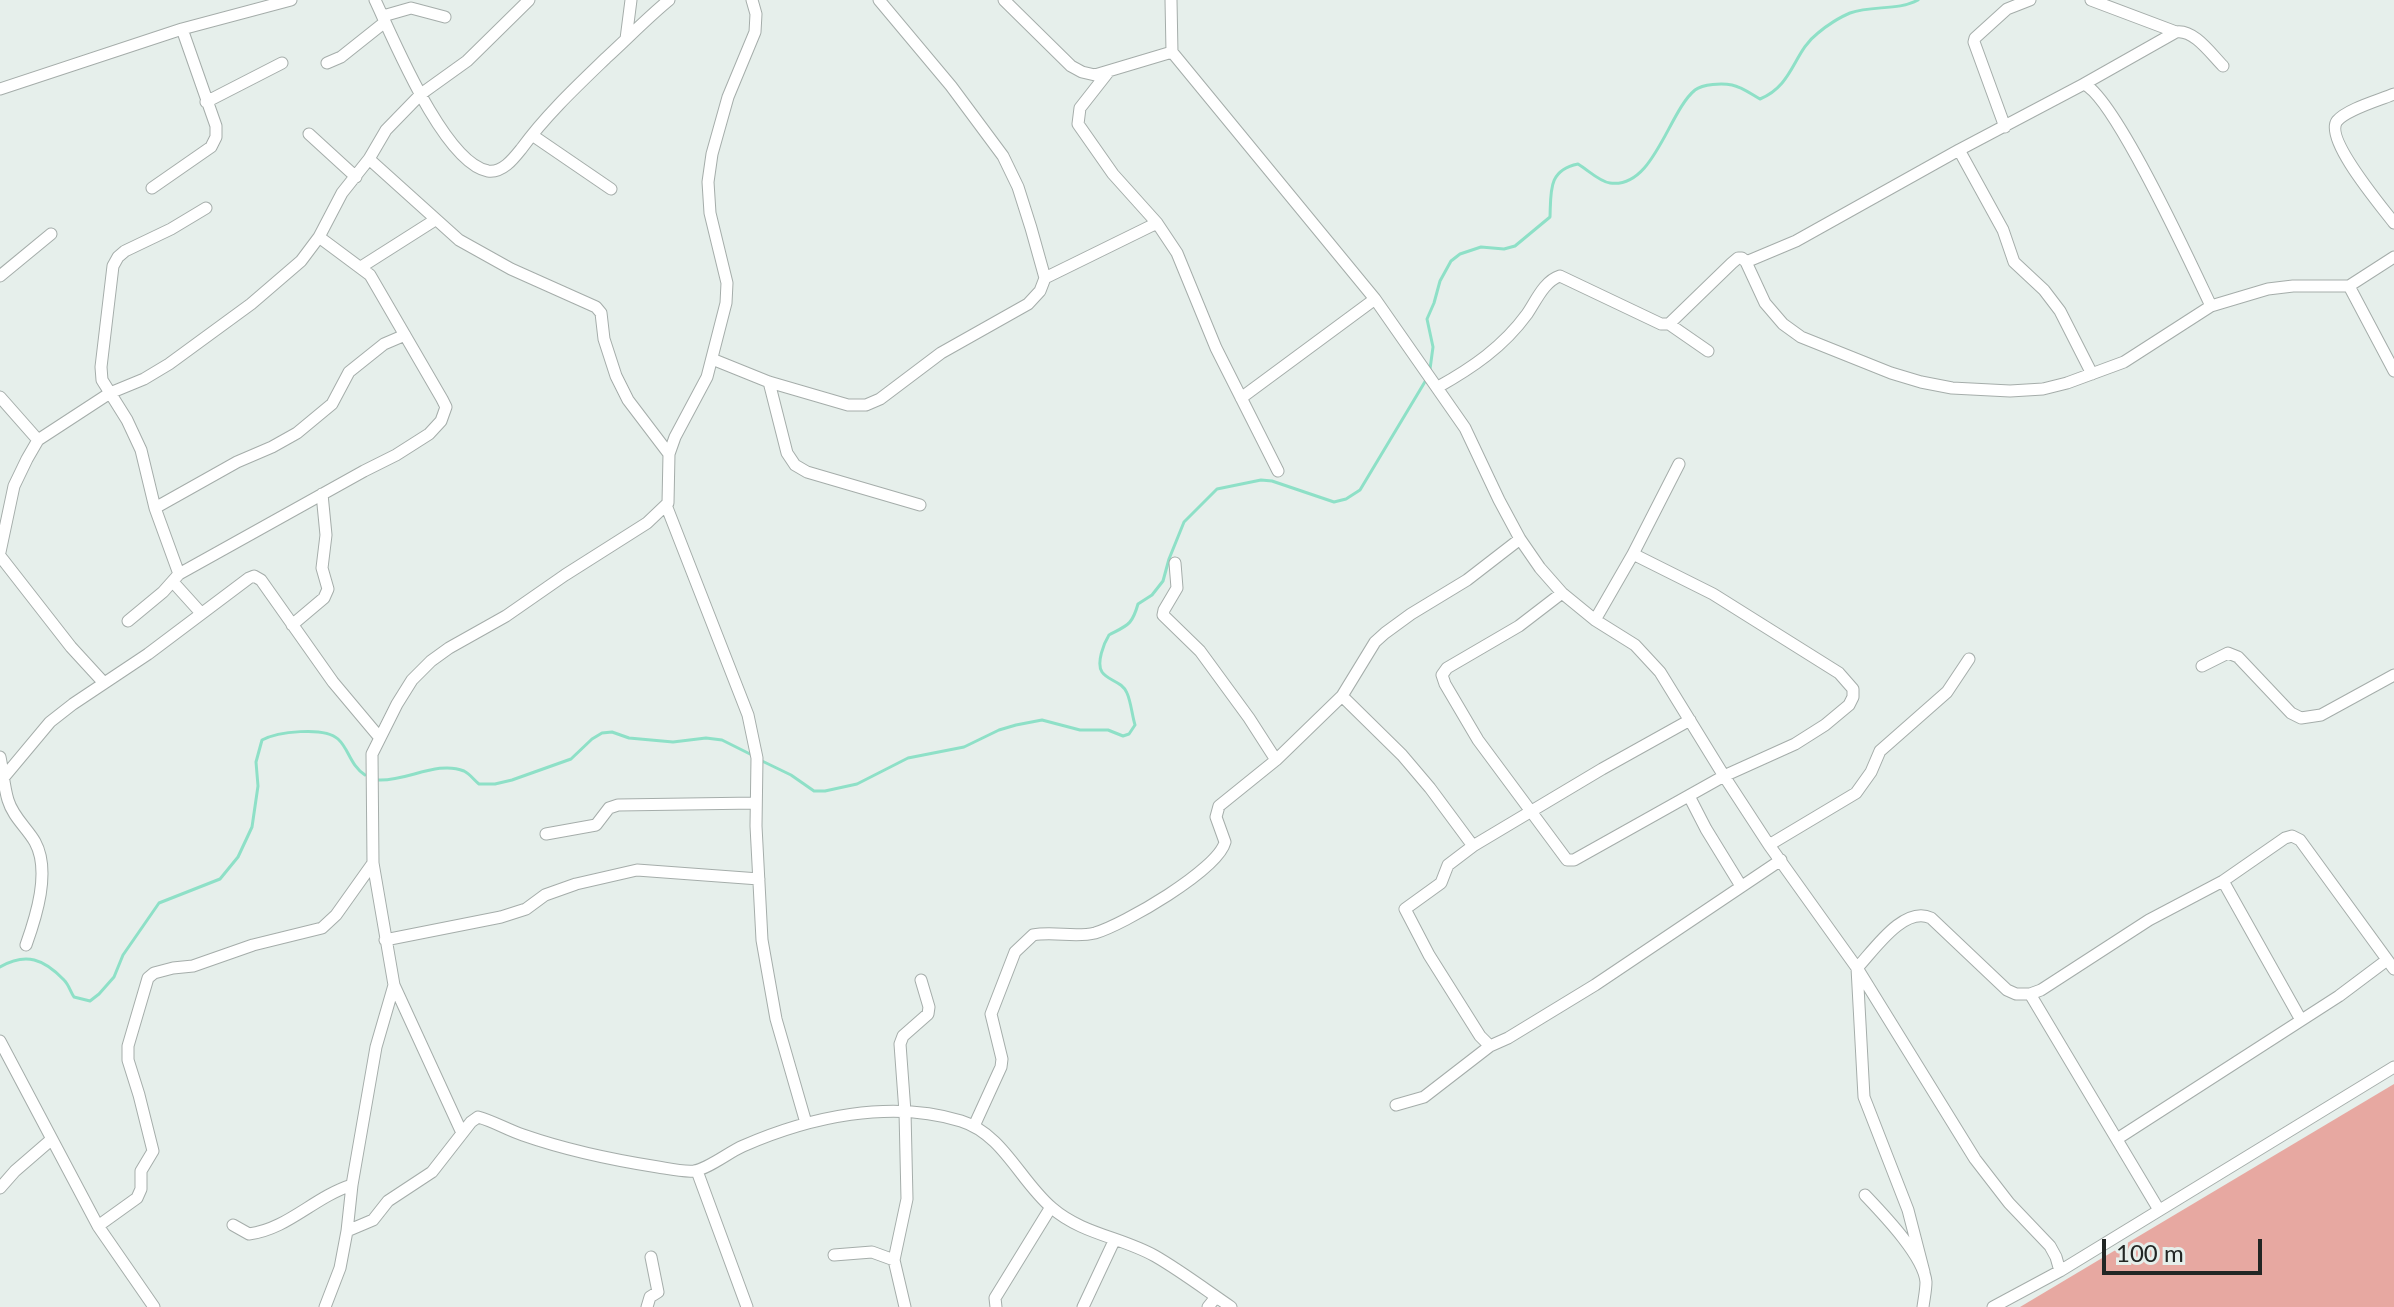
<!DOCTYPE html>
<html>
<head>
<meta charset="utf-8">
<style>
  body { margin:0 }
  #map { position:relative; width:2394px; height:1307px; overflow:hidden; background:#e6efeb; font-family:Lato,sans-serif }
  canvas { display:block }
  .scale { position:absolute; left:2102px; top:1239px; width:160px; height:36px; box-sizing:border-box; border:4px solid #222624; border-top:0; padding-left:10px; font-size:24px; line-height:28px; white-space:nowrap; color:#222624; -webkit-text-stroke:6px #e6efeb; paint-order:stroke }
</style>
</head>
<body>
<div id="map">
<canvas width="2394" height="1307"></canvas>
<div class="scale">100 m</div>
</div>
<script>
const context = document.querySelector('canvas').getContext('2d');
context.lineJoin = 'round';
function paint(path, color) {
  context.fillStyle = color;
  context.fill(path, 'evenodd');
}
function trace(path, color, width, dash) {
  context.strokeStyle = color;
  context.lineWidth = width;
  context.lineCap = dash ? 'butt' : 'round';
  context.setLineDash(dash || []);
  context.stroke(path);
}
const green = new Path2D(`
  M2394,1084V1307H2020Z`);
const stream = new Path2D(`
  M1430,369L1433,347L1427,319L1434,303L1440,281L1451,261L1460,254L1481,247L1504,249L1515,246L1550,217C1551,191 1548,170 1578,164C1588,170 1600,182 1610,183C1654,189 1668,112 1695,90C1703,84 1722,83 1732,85C1742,87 1751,94 1760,99C1794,85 1793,52 1818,33C1826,26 1840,17 1850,13C1872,5 1898,11 1918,0
  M760,760L791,775L814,791H825L857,784L908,758L964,747L999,730L1016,725L1042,720L1080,730H1108L1123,736L1129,734L1135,725C1132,715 1131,702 1127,693C1122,681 1108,681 1102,672C1096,663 1104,643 1109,635C1128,625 1132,625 1138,604L1152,595L1163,581L1169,559L1184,522L1217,489L1261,480L1272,481L1334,502L1346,499L1360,490L1426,380
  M378,780C406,782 437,760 464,771C470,774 474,780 479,784H495L512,780L571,759L592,739L602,733L612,732L629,738L673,742L706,738L722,740L754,756
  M0,967C26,952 44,959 64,980C69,985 70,991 74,997L90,1001L99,994L114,977L123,955L159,903L220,879L238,857L252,827L258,786L256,762L262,740C277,732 324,726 338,739C349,749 350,765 365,775`);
const minor = new Path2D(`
  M375,0C393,38 444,163 488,171C503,173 514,158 522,148C546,115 577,86 606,58C627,39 647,18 669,0
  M1004,0L1071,66L1082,72L1095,75L1172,52
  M1171,0L1172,52L1375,299L1465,428L1499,500L1520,539L1540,568L1562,593L1595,620L1635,645L1660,672L1724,776L1769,845L1857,968L1975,1159L2009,1203L2050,1246L2056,1257L2060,1271
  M2091,0L2176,32
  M383,16L411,8L445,17
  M626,39L631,0
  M327,63L341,57L385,22
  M1109,71L1080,108L1078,124L1113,174L1157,223L1177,253L1216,348L1278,471
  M2084,84L2176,32C2194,29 2211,54 2223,66
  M0,89L182,29L291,0
  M2394,94C2380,100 2347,109 2337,121C2324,139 2382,207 2394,223
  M206,102L282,63
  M2005,127L1974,42L1975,38L2007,9L2030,0
  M309,134L356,177
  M532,135L611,189
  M1959,150L2003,230L2014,262L2044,290L2060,311L2092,374
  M369,159L459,240L511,269L596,307L601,313L604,339L616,376L628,400L669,454
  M152,188L211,147L216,137V126L182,29
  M1746,262L1796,241L1959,150L2084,84C2115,98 2193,268 2211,306
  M361,267L435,220
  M0,276L51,234
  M1045,278L1157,223
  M2349,286L2394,371
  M1669,324L1708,351
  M712,359L769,382L848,405H866L880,399L941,353L1028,304L1040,291L1045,278L1031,228L1018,187L1003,156L951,86L879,0
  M769,382L787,453L795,465L807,472L920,505
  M1438,387C1472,368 1503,347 1527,314C1536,301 1544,281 1560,276L1661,324H1669L1732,263L1738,258H1742L1746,262L1765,303L1783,324L1801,337L1891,373L1921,382L1952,388L2010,391L2043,389L2067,383L2124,362L2211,306L2268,289L2293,286H2349L2394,257
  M0,397L38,440
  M1241,398L1375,299
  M666,505L748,715L757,758L756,826L762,940L776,1019L806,1123
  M155,508L237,462L272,447L297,433L332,404L349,372L384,344L405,335
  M0,552L14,486L27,459L38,440L110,393L144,379L169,364L251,304L301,261L319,237L342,193L369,159L386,130L421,94L467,61L529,0
  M0,556L71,647L104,683
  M1175,563L1177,588L1164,610L1163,615L1200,651L1249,718L1276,760
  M179,574L364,471L396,455L429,434L441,421L446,407L442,399L370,275L319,237
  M173,582L201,613
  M1562,593L1519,626L1447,668L1442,675L1445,684L1478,740L1567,860H1574L1724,776L1795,744L1825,725L1849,705L1853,697V689L1839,673L1713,594L1633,554
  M1595,620L1633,554L1679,464
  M128,621L163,592L179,574L155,508L141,450L127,420L102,380L101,367L113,266L118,257L125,251L171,229L206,208
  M292,625L324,598L328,589L322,568L326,535L322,494
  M2202,666L2228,653L2238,657L2291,713L2301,718L2321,715L2394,675
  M1342,696L1402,755L1430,788L1473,846
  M1690,720L1602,769L1473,846L1448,865L1441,883L1405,909L1429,955L1480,1036L1490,1046L1508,1038L1595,985L1781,860
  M0,757C3,771 4,787 8,800C13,817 27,828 35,842C51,871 36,917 26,945
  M4,777L50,722L73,704L148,654L249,578L254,576L261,580L333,682L380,738
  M1689,796L1706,829L1741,886
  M546,834L596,825L609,808L618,805L756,803
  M1769,845L1856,793L1871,772L1880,751L1947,692L1969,659
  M2223,881L2301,1020
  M385,940L501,917L526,909L545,895L576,884L637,870L759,879
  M394,985L462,1133
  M2030,994L2159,1210
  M0,1041L98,1226L154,1307
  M1396,1105L1424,1097L1490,1046
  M974,1126L1001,1067L1002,1059L991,1014L1015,952L1033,935C1054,931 1075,938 1095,933C1123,925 1218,870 1225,842L1216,817L1219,806L1276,760L1342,696L1375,642L1385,633L1411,614L1467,580L1520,539
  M2117,1139L2339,996L2387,960
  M697,1171L747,1307
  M0,1188L15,1171L52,1139
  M1865,1195C1882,1213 1924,1256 1926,1282C1926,1290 1924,1299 1923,1307
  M233,1225L249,1234C288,1229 314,1197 352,1185
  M98,1226L137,1198L141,1189V1171L153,1151L139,1095L128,1060V1046L148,978L154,973L173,968L193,966L253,945L322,928L336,915L373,863
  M347,1231L373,1220L388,1201L432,1172L471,1122L478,1117C493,1121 508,1130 523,1135C566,1150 613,1160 658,1167C670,1169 683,1172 694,1171C708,1169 729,1152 743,1146C809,1117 891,1099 961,1121C1003,1134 1020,1181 1052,1208C1082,1234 1121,1237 1155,1256C1181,1271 1206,1290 1231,1307
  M834,1255L872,1252L894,1260
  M1924,1272L1908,1210L1864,1097L1857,968C1874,950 1904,905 1931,918L2007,990L2016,994H2030L2041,990L2149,920L2223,881L2285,838L2292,836L2300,840L2394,969
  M325,1307L340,1268L347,1231L352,1185L376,1047L394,985L373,863L372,754L397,704L412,680L431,661L449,648L506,616L565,575L647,523L668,503L669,454L675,437L707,377L726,303L727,283L710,213L708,182L712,154L728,97L755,32L756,14L752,0
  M647,1307L650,1297L658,1292L651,1257
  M905,1307L894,1260L907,1199L905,1112L900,1044L903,1036L928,1014L929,1007L921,980
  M996,1307L995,1298L1051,1207
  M1083,1307L1114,1241
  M1208,1307L1216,1297
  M1993,1307L2060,1271L2394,1067`);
paint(green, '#e7a8a1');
trace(stream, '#8ee0c7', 3);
trace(minor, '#a5adaa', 13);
trace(minor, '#fff', 11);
</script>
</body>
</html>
